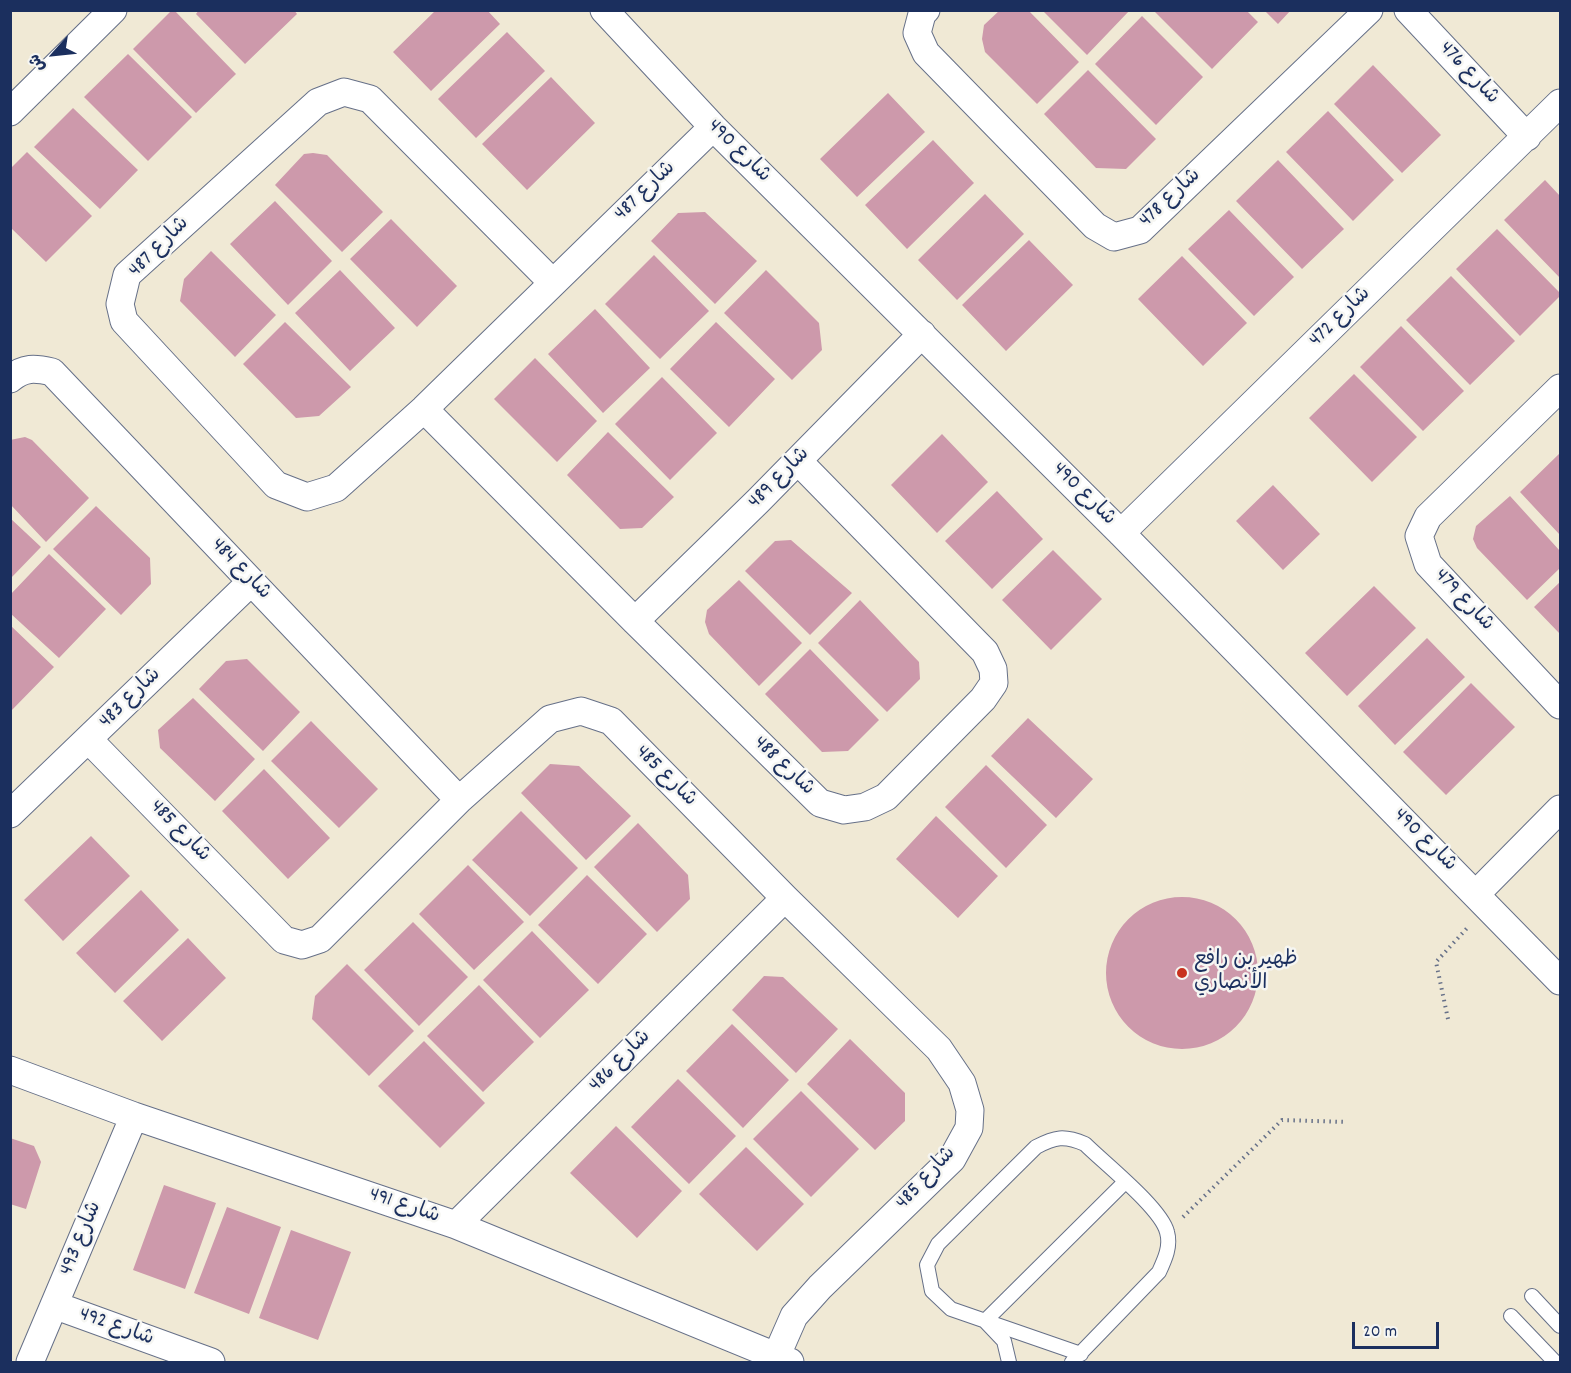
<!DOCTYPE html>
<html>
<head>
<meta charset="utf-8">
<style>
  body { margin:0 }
  #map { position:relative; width:1571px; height:1373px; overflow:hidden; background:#f0e9d5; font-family:Dekko,"Playpen Sans Arabic",sans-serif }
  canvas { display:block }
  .frame { position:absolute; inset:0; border:12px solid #1b2f5e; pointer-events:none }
  .north { position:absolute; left:24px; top:24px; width:60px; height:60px; -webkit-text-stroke:4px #f6f6f2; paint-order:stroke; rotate:243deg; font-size:16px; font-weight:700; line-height:24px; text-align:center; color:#1b2f5e }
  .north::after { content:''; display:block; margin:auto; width:21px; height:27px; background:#1b2f5e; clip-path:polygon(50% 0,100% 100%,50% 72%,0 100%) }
  .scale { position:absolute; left:1352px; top:1322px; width:87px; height:27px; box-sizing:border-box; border:3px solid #1b2f5e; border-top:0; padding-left:8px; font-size:18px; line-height:21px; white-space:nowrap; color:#1b2f5e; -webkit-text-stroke:4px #f6f6f2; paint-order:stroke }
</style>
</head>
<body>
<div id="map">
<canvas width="1571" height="1373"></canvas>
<div class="frame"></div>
<div class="north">ش</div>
<div class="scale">20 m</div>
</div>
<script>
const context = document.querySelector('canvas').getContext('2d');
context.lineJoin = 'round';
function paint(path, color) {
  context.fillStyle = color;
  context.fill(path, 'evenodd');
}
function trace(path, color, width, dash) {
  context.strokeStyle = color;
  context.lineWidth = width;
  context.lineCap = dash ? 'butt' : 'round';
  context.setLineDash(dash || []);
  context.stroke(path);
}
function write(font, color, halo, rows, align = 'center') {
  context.font = font + ' Dekko,"Playpen Sans Arabic",sans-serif';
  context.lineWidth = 5;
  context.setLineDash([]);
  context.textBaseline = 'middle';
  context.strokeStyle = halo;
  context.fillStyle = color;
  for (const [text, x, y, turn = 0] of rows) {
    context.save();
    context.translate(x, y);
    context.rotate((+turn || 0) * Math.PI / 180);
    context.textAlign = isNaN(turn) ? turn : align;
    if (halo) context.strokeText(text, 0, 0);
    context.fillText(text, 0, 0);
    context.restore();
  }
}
const building = new Path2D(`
  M172,10H174L236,74L196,113L133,49Z
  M199,10H294L297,14L245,64L196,14Z
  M436,10H487L500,24L431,91L393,52Z
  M1000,10H1028L1079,62L1037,104L985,52L982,39L984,25Z
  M1042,10H1130L1087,55Z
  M1153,10H1246L1258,22L1212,69Z
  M1264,10H1291L1278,24Z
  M1142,16L1203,77L1156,125L1095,64Z
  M507,32L545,71L476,138L438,99Z
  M128,54L192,117L148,161L84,97Z
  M1373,65L1441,135L1402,173L1334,104Z
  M1088,70L1156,139L1126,169L1096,168L1044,114Z
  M551,77L595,123L527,190L482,144Z
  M888,93L925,132L857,197L820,159Z
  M73,108L138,170L100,209L34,147Z
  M1328,111L1394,180L1353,221L1286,152Z
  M933,140L974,183L907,249L865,205Z
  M27,152L92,216L46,262L10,227V169Z
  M313,153L327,155L383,212L342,252L275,185L304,154Z
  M1278,160L1344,229L1302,269L1236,201Z
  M1545,180L1560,196V278L1504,220Z
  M985,194L1024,234L957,300L918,260Z
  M275,201L332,261L288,305L230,244Z
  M1229,210L1294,277L1254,316L1188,249Z
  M705,212L757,261L715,304L651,241L678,213Z
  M391,219L457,286L417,327L350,259Z
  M1497,229L1560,293V296L1520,336L1456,269Z
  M1029,240L1073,285L1006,351L962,305Z
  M211,251L276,315L235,357L180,301L184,279Z
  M654,255L709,311L660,359L605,304Z
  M1182,256L1247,323L1203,366L1138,299Z
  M340,270L395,328L350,371L295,313Z
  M766,270L819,323L822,350L792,380L724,313Z
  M1451,276L1515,341L1470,385L1406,320Z
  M595,309L650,368L603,413L548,354Z
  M285,322L351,387L319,416L296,418L243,364Z
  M716,322L775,379L729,427L670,369Z
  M1401,326L1464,391L1423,431L1360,367Z
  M535,358L597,421L557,462L494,399Z
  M1354,374L1417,437L1372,482L1309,418Z
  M662,377L717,433L670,480L615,424Z
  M608,432L674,497L642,528L620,529L567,475Z
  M942,434L988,482L937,533L891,485Z
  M25,437L32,440L89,498L46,542L10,504V440Z
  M1560,453V535L1520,492Z
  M1273,485L1320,534L1283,570L1236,521Z
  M997,491L1043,539L992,589L945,541Z
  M1510,496L1560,551V568L1527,600L1477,548L1473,539L1476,526Z
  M96,506L150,558L151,584L121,615L53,549Z
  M10,518L41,547L10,579Z
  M791,540L852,593L810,635L745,571L775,541Z
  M1053,550L1102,599L1051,650L1002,600Z
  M49,554L106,609L59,658L10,613V595Z
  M739,580L802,643L759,686L709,634L705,622L707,610Z
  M1560,582V634L1534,607Z
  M1374,586L1416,628L1347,696L1305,653Z
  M860,600L919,662L920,679L887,712L818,643Z
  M10,625L54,667L10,712Z
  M1427,638L1465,677L1395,745L1358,706Z
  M810,649L879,720L848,751L822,752L765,694Z
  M247,659L300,712L263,751L199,689L226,661Z
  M1471,683L1515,727L1446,795L1403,752Z
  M193,698L255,759L215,801L160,748L158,730Z
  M1028,718L1093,779L1056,818L991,756Z
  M311,721L378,789L339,828L271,761Z
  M550,764L579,766L631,816L586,860L521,793Z
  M986,765L1047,825L1006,868L945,807Z
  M264,769L330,838L288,879L222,811Z
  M521,811L578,868L530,916L472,860Z
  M936,816L998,876L958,918L896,859Z
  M638,823L688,875L690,899L657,932L594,867Z
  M91,836L130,876L63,941L24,900Z
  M468,865L524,922L474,970L419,914Z
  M587,875L647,934L598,984L538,925Z
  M141,890L179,930L115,993L76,953Z
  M1106 973a76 76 0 1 1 152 0a76 76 0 1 1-152 0Z
  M413,922L468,977L419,1026L364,970Z
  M532,931L589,990L540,1038L483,980Z
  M188,938L226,978L162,1041L123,1001Z
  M347,964L414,1031L369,1076L312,1019L315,996Z
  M764,976L783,977L838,1029L796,1073L732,1010Z
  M479,985L534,1042L483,1092L427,1036Z
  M732,1024L789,1080L743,1128L686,1071Z
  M850,1039L905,1093V1121L875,1150L807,1084Z
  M424,1041L485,1103L440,1148L378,1086Z
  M678,1079L736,1136L689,1184L631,1127Z
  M801,1091L859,1149L811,1197L753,1139Z
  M616,1126L682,1191L637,1238L570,1173Z
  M10,1138L34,1146L41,1162L26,1209L10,1204Z
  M746,1147L804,1204L757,1251L699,1194Z
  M164,1185L216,1203L185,1289L133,1270Z
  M227,1207L281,1227L249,1314L194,1293Z
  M291,1230L351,1252L318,1340L259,1318Z`);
const path = new Path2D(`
  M1448,1019L1436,962L1469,926
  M1183,1217L1282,1120L1347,1122`);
const lane = new Path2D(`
  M1532,1296L1560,1326
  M1511,1316L1555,1362
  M1009,1362L1004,1341L985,1321L1125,1182
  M1072,1362L1159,1272C1165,1259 1171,1246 1167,1232C1161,1208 1104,1163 1085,1144C1064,1135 1055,1137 1036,1147L938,1244L927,1265L932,1291L951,1309L1081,1354`);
const street = new Path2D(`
  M604,10L713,127L1121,533L1560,981
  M926,10L922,14L917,33L926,53L1095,226L1114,237L1140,230L1369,10
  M1408,10L1527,137
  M10,112L113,10
  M552,282L370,99L344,92L318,102L127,275L120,304L124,321L276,485L307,497L336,488L424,409L713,127
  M10,379C24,367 35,368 52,372L459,800
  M1560,388L1428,517L1419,536L1428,564L1560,705
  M424,409L635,621L820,803L844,810L865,807L886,797L983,699L994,683L993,669L985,652L798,461
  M1121,533L1560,103
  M635,621L758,501L922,334
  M89,740L284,940L302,945L320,939L459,800L550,719L581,711L611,721L785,898L939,1049L962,1083L970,1110L969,1128L952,1159L820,1287L794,1316L776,1357
  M10,814L251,582
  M1476,894L1560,809
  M10,1070L134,1116L456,1225L790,1362
  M456,1225L785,898
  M54,1305L211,1362
  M30,1362L134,1116`);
const markers = [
  [1182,973,6,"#c8321e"]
];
const streetNames = [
  ["شارع 476",1468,74,47],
  ["شارع 490",738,152,45],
  ["شارع 487",646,192,-44],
  ["شارع 478",1171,199,-43],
  ["شارع 487",160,248,-45],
  ["شارع 472",1341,318,-44],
  ["شارع 489",780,479,-45],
  ["شارع 490",1083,495,45],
  ["شارع 484",240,570,46],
  ["شارع 479",1463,601,47],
  ["شارع 483",131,699,-44],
  ["شارع 488",783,767,44],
  ["شارع 485",665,777,45],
  ["شارع 485",179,832,46],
  ["شارع 490",1424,841,45],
  ["شارع 486",621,1062,-45],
  ["شارع 485",927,1179,-47],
  ["شارع 491",404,1207,19],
  ["شارع 493",82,1239,-67],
  ["شارع 492",116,1328,20]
];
const poiNames = [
  ["ظهير بن رافع",1194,961],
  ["الأنصاري",1194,985]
];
paint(building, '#cd99ab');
trace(lane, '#667088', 16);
trace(street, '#667088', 29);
trace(path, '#667088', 4, [1.5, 4.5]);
trace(lane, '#fff', 14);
trace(street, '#fff', 27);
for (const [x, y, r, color] of markers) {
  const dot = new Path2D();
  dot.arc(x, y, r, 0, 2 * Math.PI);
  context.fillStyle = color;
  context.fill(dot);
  trace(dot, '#f6f6f2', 2);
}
write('21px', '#1b2f5e', '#f6f6f2', streetNames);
write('21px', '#1b2f5e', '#f6f6f2', poiNames, 'left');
</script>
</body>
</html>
